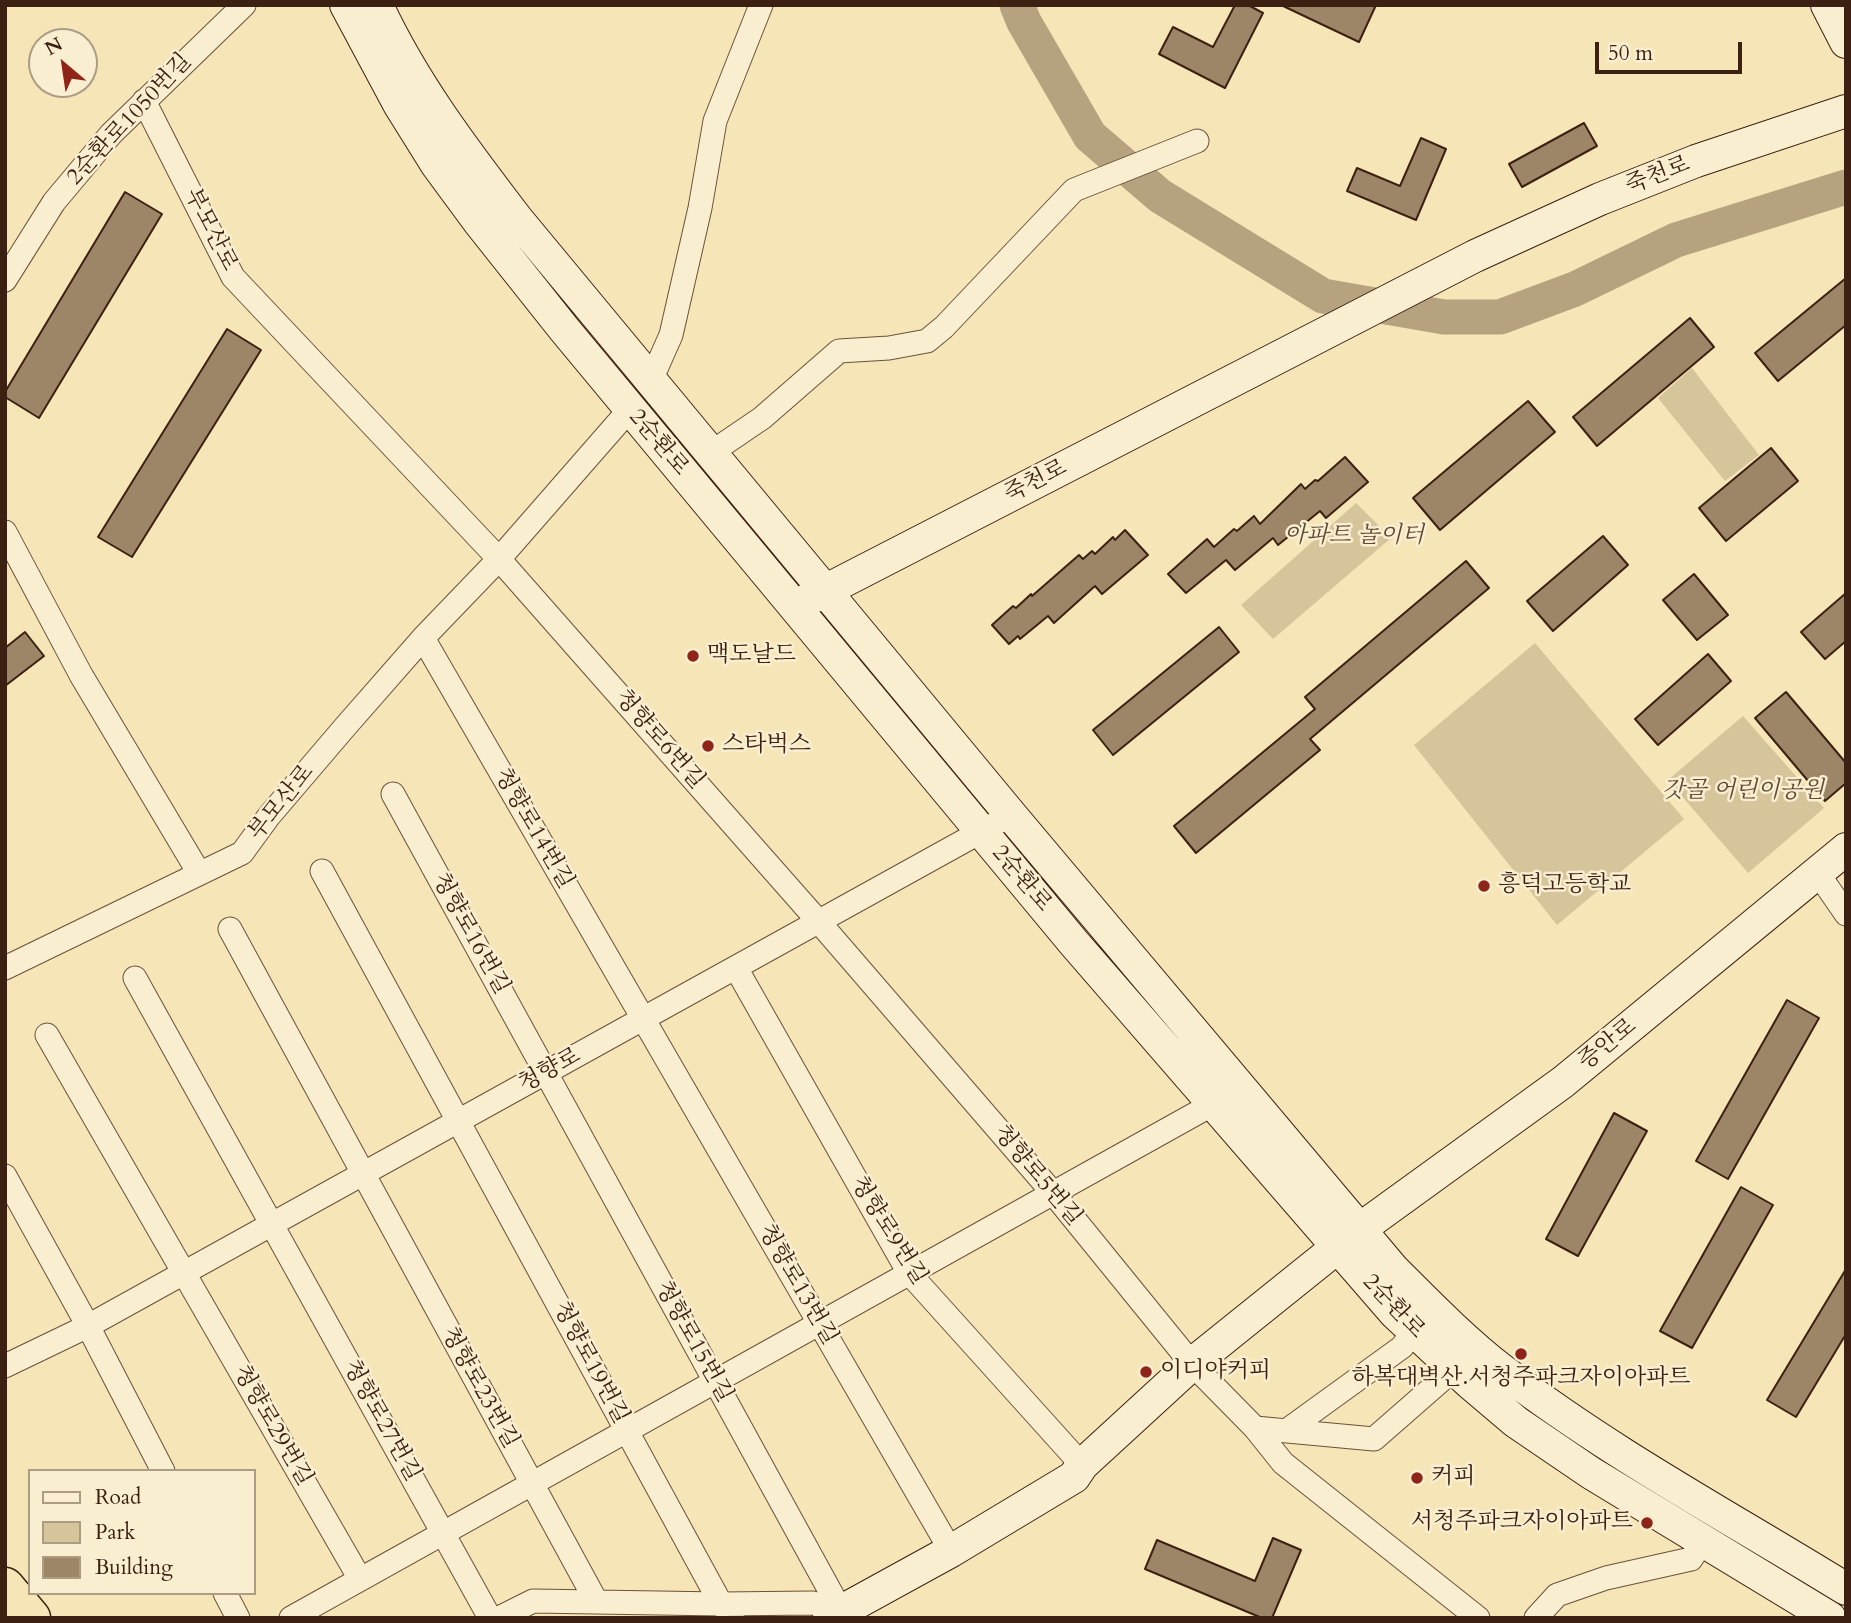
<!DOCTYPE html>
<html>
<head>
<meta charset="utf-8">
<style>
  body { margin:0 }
  #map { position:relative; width:1851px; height:1623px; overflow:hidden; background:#f6e5b7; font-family:Cardo,serif }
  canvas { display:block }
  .frame { position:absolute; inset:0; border:7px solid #3c2012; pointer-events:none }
  .legend { position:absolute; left:28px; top:1469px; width:228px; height:126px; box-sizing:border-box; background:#f9eed0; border:2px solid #ad9c84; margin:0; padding:9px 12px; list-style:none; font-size:21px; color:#3c2012 }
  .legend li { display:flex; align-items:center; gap:14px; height:35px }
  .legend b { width:35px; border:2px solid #ad9c84 }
  .north { position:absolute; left:28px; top:28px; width:70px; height:70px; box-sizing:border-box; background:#f9eed0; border:2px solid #ad9c84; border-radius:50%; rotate:331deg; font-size:19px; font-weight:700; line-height:28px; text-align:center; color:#3c2012 }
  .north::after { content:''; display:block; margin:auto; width:24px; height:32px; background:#8f2418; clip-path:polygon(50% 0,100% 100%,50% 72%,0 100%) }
  .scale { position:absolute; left:1595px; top:42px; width:147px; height:32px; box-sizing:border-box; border:4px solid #3c2012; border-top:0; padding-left:9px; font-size:21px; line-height:24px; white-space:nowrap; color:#3c2012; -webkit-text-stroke:5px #f9eed0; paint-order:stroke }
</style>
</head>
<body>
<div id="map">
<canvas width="1851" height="1623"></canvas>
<div class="frame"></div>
<ul class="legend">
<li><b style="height:9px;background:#f9eed0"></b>Road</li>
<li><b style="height:19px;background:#d6c49b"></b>Park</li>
<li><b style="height:19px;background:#9d8668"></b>Building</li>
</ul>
<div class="north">N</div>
<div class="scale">50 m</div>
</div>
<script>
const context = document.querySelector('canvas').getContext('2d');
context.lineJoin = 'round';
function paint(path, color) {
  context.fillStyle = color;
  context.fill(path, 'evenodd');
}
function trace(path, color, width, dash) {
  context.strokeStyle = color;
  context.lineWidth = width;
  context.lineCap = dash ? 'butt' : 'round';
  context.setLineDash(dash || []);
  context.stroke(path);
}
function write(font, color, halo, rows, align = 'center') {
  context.font = font + ' Cardo,"Noto Serif KR",serif';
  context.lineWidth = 5;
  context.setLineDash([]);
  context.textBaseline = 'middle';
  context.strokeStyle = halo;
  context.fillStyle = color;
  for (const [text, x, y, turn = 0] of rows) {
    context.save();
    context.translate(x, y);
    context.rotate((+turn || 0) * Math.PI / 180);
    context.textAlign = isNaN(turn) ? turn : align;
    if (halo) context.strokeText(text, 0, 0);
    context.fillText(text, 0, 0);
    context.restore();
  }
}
const green = new Path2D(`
  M1692,368L1759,455L1725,481L1658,398Z
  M1356,503L1391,538L1273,639L1241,605Z
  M1535,643L1684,819L1557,925L1414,745Z
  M1743,716L1824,808L1748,873L1668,780Z`);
const river = new Path2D(`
  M1017,5L1024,22L1090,136L1160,196L1323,296L1444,317H1500L1575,289L1676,240L1846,187`);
const building = new Path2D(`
  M1235,5H1248L1263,13L1225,88L1159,54L1173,27L1213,47Z
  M1281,5H1376L1359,42Z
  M1584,123L1597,146L1522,187L1509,164Z
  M1421,138L1446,149L1416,220L1347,191L1357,168L1400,186Z
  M125,192L162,214L39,418L5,397V392Z
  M1846,278V325L1778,381L1755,353Z
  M1690,318L1714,347L1597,446L1573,417Z
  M227,329L261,350L132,557L98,537Z
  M1528,401L1555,432L1440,530L1413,498Z
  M1771,448L1798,481L1726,541L1699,508Z
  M1345,457L1368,482L1326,518L1320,511L1278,545L1273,538L1235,570L1226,560L1186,593L1168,574L1207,539L1214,547L1234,529L1237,531L1254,516L1260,524L1301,484L1305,489L1315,480L1318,481Z
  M1125,530L1148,555L1102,594L1095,586L1054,623L1048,616L1020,639L1018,636L1009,644L992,625L1013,606L1016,608L1031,594L1032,596L1079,555L1083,559L1092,551L1095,554L1113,537L1115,540Z
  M1603,536L1628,565L1553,631L1527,601Z
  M1466,561L1489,588L1310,739L1320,750L1196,853L1174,826L1315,709L1305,697Z
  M1694,574L1728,615L1697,640L1663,600Z
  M1846,593V641L1825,659L1801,632Z
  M1219,627L1239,652L1113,755L1093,730Z
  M25,632L44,656L5,686V648Z
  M1708,654L1731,681L1658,745L1635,719Z
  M1786,692L1846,763V783L1825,801L1755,718Z
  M1787,1000L1819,1018L1728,1179L1696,1161Z
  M1614,1113L1647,1131L1578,1256L1546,1239Z
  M1741,1187L1773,1205L1692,1348L1660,1331Z
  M1846,1269V1334L1796,1417L1767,1400Z
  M1273,1538L1301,1550L1272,1618H1262L1145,1569L1157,1540L1255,1581Z`);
const street = new Path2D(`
  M144,101L233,277L499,559L819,922L1053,1193L1192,1364L1255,1428L1283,1463L1478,1618
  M5,280L54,202L111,134L244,5
  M651,380L671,335L700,208L715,121L761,5
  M712,452L762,418L839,351L889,348L927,341L944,327L1074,190L1197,141
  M5,532L81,675L199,873
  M423,638L951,1551
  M393,794L841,1611
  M322,871L721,1604L733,1618
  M1817,872L1846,914
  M230,929L596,1601
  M5,968L242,853L269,816L345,727L423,638L499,559L630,409
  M736,968L909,1273L1082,1465
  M135,978L490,1618
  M47,1035L360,1579
  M5,1176L88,1326L163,1471
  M5,1366L88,1326L1011,815
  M1255,1428L1374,1439L1454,1369
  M1286,1431L1402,1347L1414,1331
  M225,1593L238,1618
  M291,1618L1213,1104
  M499,1618L533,1601L721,1604L813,1603L841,1611
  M1536,1618L1557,1595L1606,1578L1691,1559L1703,1541`);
const secondary = new Path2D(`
  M346,5L399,104L437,165L479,222L564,329L1074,943L1395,1313L1470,1383L1516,1422L1591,1473L1830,1618
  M377,5C413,83 465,151 517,219L1011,815L1393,1269C1429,1305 1463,1340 1503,1371C1610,1453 1731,1518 1846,1589
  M1827,5L1846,42
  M807,600L1475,256L1600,199L1696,161L1846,111
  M829,1618L951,1551L1074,1477L1082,1465L1192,1364L1360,1229L1563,1082L1846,849`);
const highway = new Path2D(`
  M5,1587L31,1618`);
const markers = [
  [693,656,7,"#8f2418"],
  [708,746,7,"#8f2418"],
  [1484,886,7,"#8f2418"],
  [1521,1354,7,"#8f2418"],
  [1146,1372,7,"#8f2418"],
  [1417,1478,7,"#8f2418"],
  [1647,1523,7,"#8f2418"]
];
const streetNames = [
  ["2순환로1050번길",130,120,-47],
  ["죽천로",1658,176,-21],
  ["부모산로",210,230,63],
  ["2순환로",658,443,50],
  ["죽천로",1036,482,-27],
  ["청향로6번길",659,740,49],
  ["부모산로",282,803,-51],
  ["청향로14번길",533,829,60],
  ["2순환로",1021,879,50],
  ["청향로16번길",470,934,61],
  ["증안로",1608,1045,-39],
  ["청향로",550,1071,-29],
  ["청향로5번길",1037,1176,50],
  ["청향로9번길",888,1231,58],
  ["청향로13번길",797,1285,60],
  ["2순환로",1393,1307,47],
  ["청향로15번길",693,1342,61],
  ["청향로19번길",590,1363,62],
  ["청향로23번길",479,1388,61],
  ["청향로27번길",381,1421,61],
  ["청향로29번길",272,1426,60]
];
const parkNames = [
  ["아파트 놀이터",1354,537],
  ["갓골 어린이공원",1743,792]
];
const poiNames = [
  ["맥도날드",707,656],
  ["스타벅스",722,746],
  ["흥덕고등학교",1498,886],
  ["이디야커피",1160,1372],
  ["하복대벽산.서청주파크자이아파트",1521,1379,"center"],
  ["커피",1431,1478],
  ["서청주파크자이아파트",1633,1523,"right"]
];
paint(green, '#d6c49b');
trace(river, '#b7a27f', 35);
paint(building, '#9d8668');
trace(building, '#3c2012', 2);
trace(street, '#6a513b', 25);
trace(secondary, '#3c2012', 34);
trace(highway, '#3c2012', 41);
trace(street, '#f9eed0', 23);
trace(secondary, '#f9eed0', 32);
trace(highway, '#f6e5b7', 38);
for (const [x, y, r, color] of markers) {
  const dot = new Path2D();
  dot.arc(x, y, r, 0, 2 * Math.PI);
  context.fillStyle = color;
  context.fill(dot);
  trace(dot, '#f9eed0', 2.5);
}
write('23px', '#3c2012', '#f9eed0', streetNames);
write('italic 23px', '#624934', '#f9eed0', parkNames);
write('23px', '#3c2012', '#f9eed0', poiNames, 'left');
</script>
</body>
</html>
